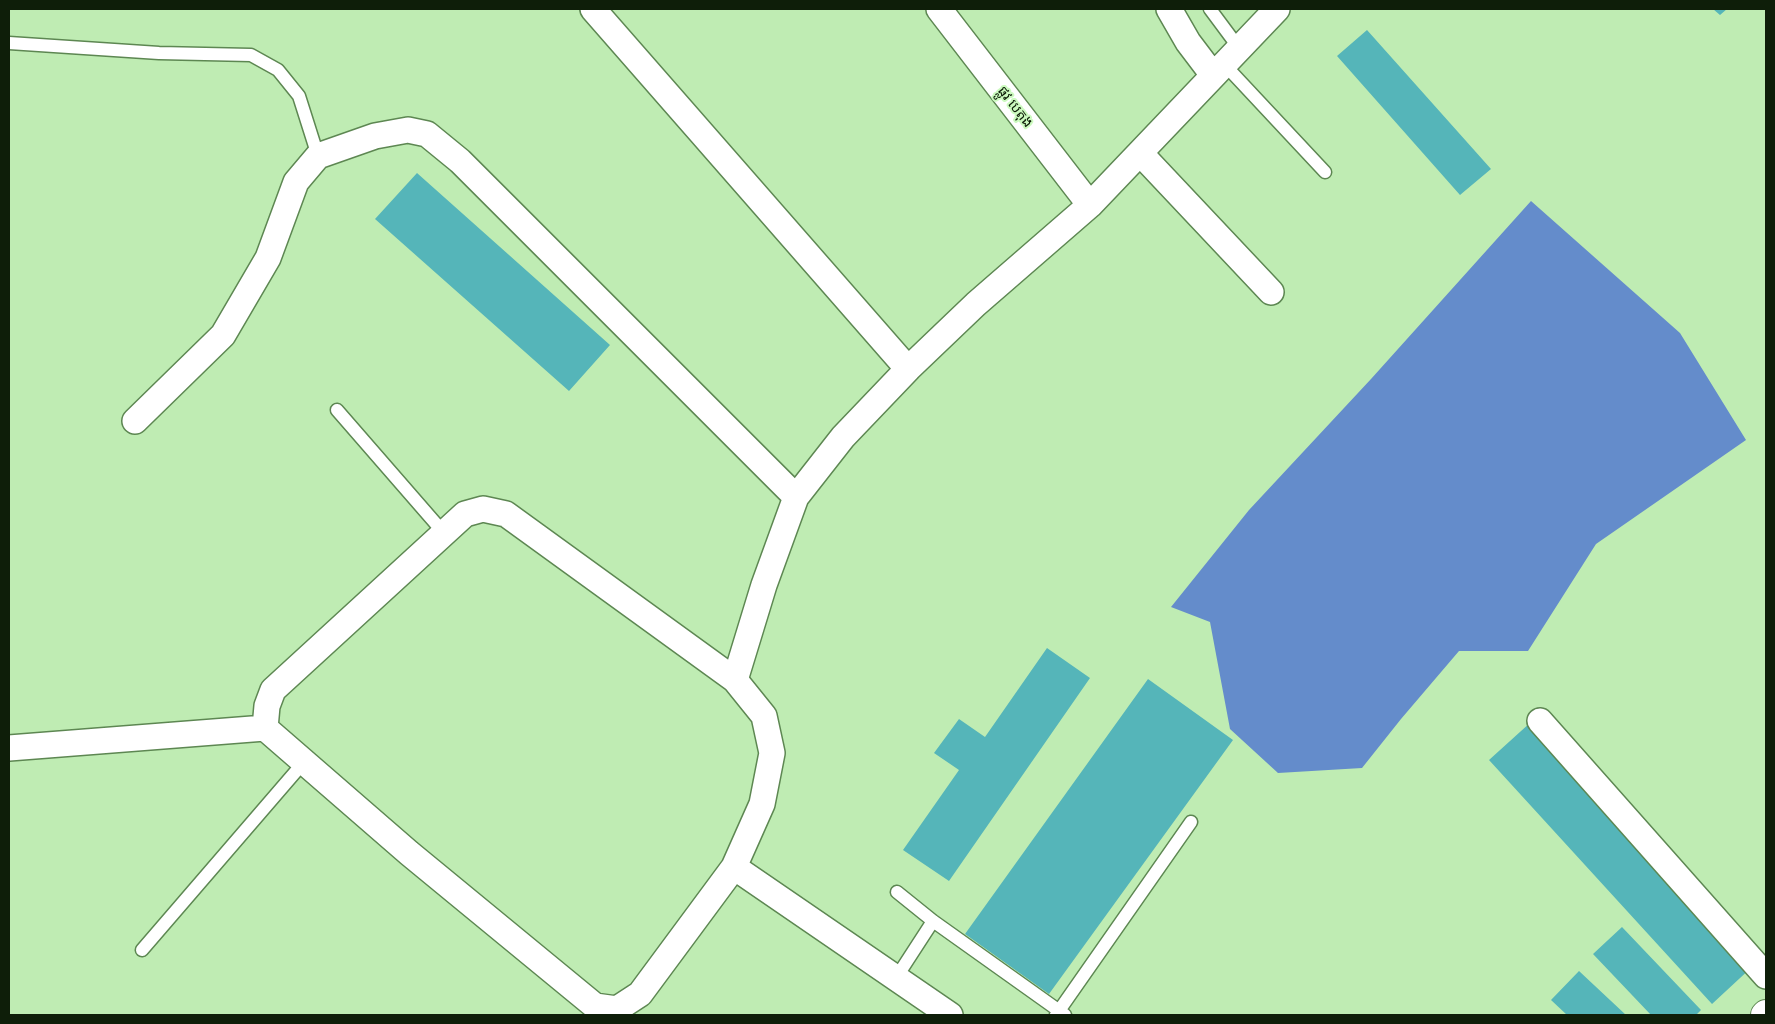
<!DOCTYPE html>
<html>
<head>
<meta charset="utf-8">
<style>
  body { margin:0 }
  #map { position:relative; width:1775px; height:1024px; overflow:hidden; background:#bfecb3; font-family:Figtree,sans-serif }
  canvas { display:block }
  .frame { position:absolute; inset:0; border:10px solid #0e1e09; pointer-events:none }
</style>
</head>
<body>
<div id="map">
<canvas width="1775" height="1024"></canvas>
<div class="frame"></div>
</div>
<script>
const context = document.querySelector('canvas').getContext('2d');
context.lineJoin = 'round';
function paint(path, color) {
  context.fillStyle = color;
  context.fill(path, 'evenodd');
}
function trace(path, color, width, dash) {
  context.strokeStyle = color;
  context.lineWidth = width;
  context.lineCap = dash ? 'butt' : 'round';
  context.setLineDash(dash || []);
  context.stroke(path);
}
function write(font, color, halo, rows, align = 'center') {
  context.font = font + ' Figtree,"Noto Sans Khmer",sans-serif';
  context.lineWidth = 4;
  context.setLineDash([]);
  context.textBaseline = 'middle';
  context.strokeStyle = halo;
  context.fillStyle = color;
  for (const [text, x, y, turn = 0] of rows) {
    context.save();
    context.translate(x, y);
    context.rotate((+turn || 0) * Math.PI / 180);
    context.textAlign = isNaN(turn) ? turn : align;
    if (halo) context.strokeText(text, 0, 0);
    context.fillText(text, 0, 0);
    context.restore();
  }
}
const water = new Path2D(`
  M1531,201L1680,333L1746,440L1596,544L1528,651H1459L1401,719L1362,768L1278,773L1230,729L1210,622L1171,607L1249,510L1371,379Z`);
const building = new Path2D(`
  M1713,9H1727L1720,15Z
  M1367,30L1491,169L1460,195L1337,56Z
  M417,173L610,345L569,391L375,219Z
  M1047,648L1090,678L949,881L903,850L959,770L934,753L959,719L985,737Z
  M1148,679L1233,740L1049,994L965,934Z
  M1531,722L1753,966L1712,1004L1489,760Z
  M1622,927L1701,1010L1696,1015H1651L1593,954Z
  M1579,971L1626,1015H1567L1551,1000Z`);
const service = new Path2D(`
  M1210,9L1239,48
  M9,43L159,53L251,55L278,70L299,96L318,156
  M1224,64L1325,172
  M337,410L444,533
  M897,892L933,921L1065,1015
  M142,950L304,762
  M896,978L933,921
  M1056,1015L1191,822`);
const minor = new Path2D(`
  M593,9L908,369
  M939,9L1090,205
  M1169,9L1188,42L1213,75
  M1140,153L1271,292
  M135,421L223,335L268,258L296,182L318,156L375,136L408,130L427,134L460,161L796,497
  M735,680L764,585L796,497L843,437L908,369L976,304L1090,205L1277,9
  M1540,721L1766,976
  M9,748L265,728L409,853L595,1006L617,1009L640,994L734,867L762,804L772,753L764,716L735,680L506,514L483,509L465,514L273,690L267,706L265,728
  M734,867L950,1015`);
const primary = new Path2D(`
  M1765,1015L1766,1014`);
const streetNames = [
  ["ផ្លូវ បេតុង",1015,107,52]
];
paint(water, '#648ccb');
paint(building, '#55b5b9');
trace(service, '#5d8752', 15);
trace(minor, '#5d8752', 28);
trace(primary, '#5d8752', 30);
trace(service, '#fff', 12);
trace(minor, '#fff', 25);
trace(primary, '#fff', 28);
write('14px', '#0e1e09', '#ccfabf', streetNames);
</script>
</body>
</html>
